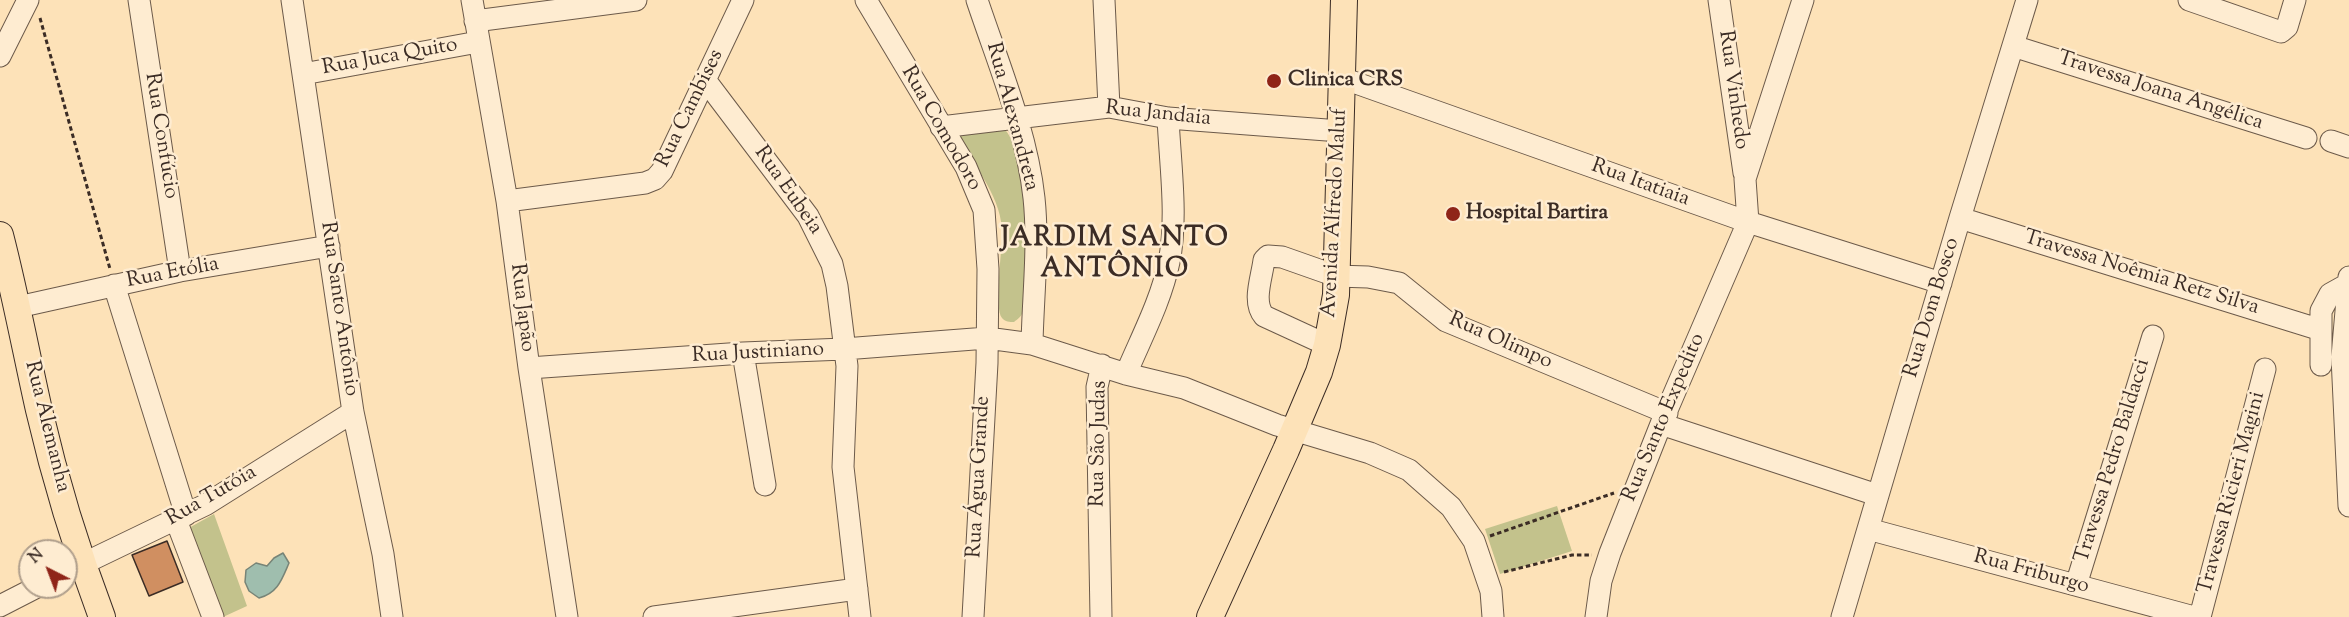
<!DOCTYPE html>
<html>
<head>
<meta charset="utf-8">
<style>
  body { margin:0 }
  #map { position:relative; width:2349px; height:617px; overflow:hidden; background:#fde2b8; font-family:"Sorts Mill Goudy",serif }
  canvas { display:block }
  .north { position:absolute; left:18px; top:539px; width:60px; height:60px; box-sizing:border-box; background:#feecd1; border:2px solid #b09f8c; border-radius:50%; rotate:318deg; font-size:16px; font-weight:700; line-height:24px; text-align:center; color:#3b2c25 }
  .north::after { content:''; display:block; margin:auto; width:21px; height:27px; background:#8f2418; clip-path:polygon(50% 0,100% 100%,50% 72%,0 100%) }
</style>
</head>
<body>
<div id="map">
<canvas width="2349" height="617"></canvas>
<div class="north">N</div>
</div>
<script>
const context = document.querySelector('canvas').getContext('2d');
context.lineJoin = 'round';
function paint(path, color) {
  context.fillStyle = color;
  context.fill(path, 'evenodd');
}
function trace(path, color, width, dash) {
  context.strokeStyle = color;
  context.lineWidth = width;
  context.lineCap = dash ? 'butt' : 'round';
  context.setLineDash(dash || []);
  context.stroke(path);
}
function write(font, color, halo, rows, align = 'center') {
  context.font = font + ' "Sorts Mill Goudy",serif';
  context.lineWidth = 5;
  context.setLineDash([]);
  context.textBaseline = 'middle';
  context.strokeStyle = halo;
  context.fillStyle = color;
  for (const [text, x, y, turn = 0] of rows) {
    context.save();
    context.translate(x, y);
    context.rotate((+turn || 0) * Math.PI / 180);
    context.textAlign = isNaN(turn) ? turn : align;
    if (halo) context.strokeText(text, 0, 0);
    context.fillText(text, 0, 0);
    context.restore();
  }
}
const green = new Path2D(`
  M1003,128C1027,145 1033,283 1023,311C1022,316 1018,319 1014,322C1010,322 1005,322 1002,318C994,309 1002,250 1002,235C1003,199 976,169 959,139L958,134Z
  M1557,506L1572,551L1500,574L1485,529Z
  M214,514L247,606L223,617L187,529Z`);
const water = new Path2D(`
  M283,553L289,563C282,579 278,593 259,598L249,591L245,582L246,570L256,563L267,566L274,558Z`);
const building = new Path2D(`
  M167,541L183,582L149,596L132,555Z`);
const path = new Path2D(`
  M40,18L110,269
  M1490,536L1614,493
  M1504,572L1572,555H1592`);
const minor = new Path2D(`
  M139,0L180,271
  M292,0L353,412L383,554L392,617
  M472,0L507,201L529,368L567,617
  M866,0L966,167L984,210L988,269L987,363L973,617
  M977,0C998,63 1027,132 1034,198C1039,245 1033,296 1032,344
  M1104,0L1109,107
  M1719,0L1744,173
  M2189,0L2281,32L2287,27L2295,0
  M475,21L636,0
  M2013,46L2306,138
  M0,56L28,0
  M303,74L478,42
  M1342,78L1748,222L1941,283
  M706,81L808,216L832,264L837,286L847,366L843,467L860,617
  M941,127L1109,107L1168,118L1340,131
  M2331,141L2349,147
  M507,201L645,183L655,179L662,171L743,0
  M1960,218L2321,330
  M2349,277L2342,357L2349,506
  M114,285L186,515
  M18,307L180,271L329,246
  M1327,345L1264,316C1252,302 1262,277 1264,260L1268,256L1282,257L1336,276L1368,277L1399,283L1446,321L1667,413
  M743,353L765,485
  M2321,365V311L2330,294L2348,284
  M529,368L743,353L844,349L987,338L1032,344L1126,374L1184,388L1277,425L1370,453L1409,470L1451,507L1474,541L1491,591L1493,617
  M1126,374C1141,338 1161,301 1169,262C1178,218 1170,163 1168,118
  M1661,424L1877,495
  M176,520L213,617
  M1868,529L2194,617
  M66,572L205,505L353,412
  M2076,585L2153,336
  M0,606L37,587
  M654,617L857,589
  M1101,617L1097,387L1102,365
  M1596,617L1601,581L1610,553L1661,424L1748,222L1745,179L1803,0
  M1842,617L1960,218L2027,0
  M2200,617L2265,369`);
const major = new Path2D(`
  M0,235C15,293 26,352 39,410C55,479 77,551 102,617
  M1210,617L1286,450L1319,372L1327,345L1336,295L1344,0`);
const markers = [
  [1274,81,8,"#8f2418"],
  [1453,214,8,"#8f2418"]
];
const streetNames = [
  ["Rua Juca Quito",390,58,-10],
  ["Rua Vinhedo",1732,90,82],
  ["Travessa Joana Angélica",2160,92,18],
  ["Rua Cambises",691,109,-64],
  ["Rua Jandaia",1158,115,6],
  ["Rua Alexandreta",1011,117,75],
  ["Rua Comodoro",940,129,60],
  ["Rua Confúcio",160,136,81],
  ["Rua Itatiaia",1640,184,20],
  ["Rua Eubeia",787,191,55],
  ["Avenida Alfredo Maluf",1336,213,-87],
  ["Rua Etólia",173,274,-11],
  ["Travessa Noêmia Retz Silva",2141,274,17],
  ["Rua Japão",521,308,83],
  ["Rua Dom Bosco",1933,308,-73],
  ["Rua Santo Antônio",338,309,82],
  ["Rua Olimpo",1500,342,24],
  ["Rua Justiniano",758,354,-3],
  ["Rua Santo Expedito",1665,418,-67],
  ["Rua Alemanha",46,427,76],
  ["Rua São Judas",1100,444,-89],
  ["Travessa Pedro Baldacci",2114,461,-73],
  ["Rua Água Grande",980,477,-87],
  ["Travessa Ricieri Magini",2233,493,-75],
  ["Rua Tutóia",212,497,-30],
  ["Rua Friburgo",2031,573,15]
];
const poiNames = [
  ["Clinica CRS",1288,81],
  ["Hospital Bartira",1466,214]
];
const districtNames = [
  ["JARDIM SANTO",1115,240],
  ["ANTÔNIO",1115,271]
];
paint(green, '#c3c28c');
paint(water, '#9fbeae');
trace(water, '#778477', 1.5);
paint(building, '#d08f61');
trace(building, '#3b2c25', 1.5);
trace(minor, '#6c5a4a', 23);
trace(major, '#3b2c25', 28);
trace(path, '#3b2c25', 3, [4.5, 3]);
trace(minor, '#feecd1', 21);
trace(major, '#fde2b8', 26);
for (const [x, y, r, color] of markers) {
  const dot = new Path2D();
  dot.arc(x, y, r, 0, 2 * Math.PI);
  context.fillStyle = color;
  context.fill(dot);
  trace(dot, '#feecd1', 2);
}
write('21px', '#3b2c25', '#feecd1', streetNames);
write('bold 21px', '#3b2c25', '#feecd1', poiNames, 'left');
context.letterSpacing = '1.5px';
write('bold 27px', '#3b2c25', '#feecd1', districtNames);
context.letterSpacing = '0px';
</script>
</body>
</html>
